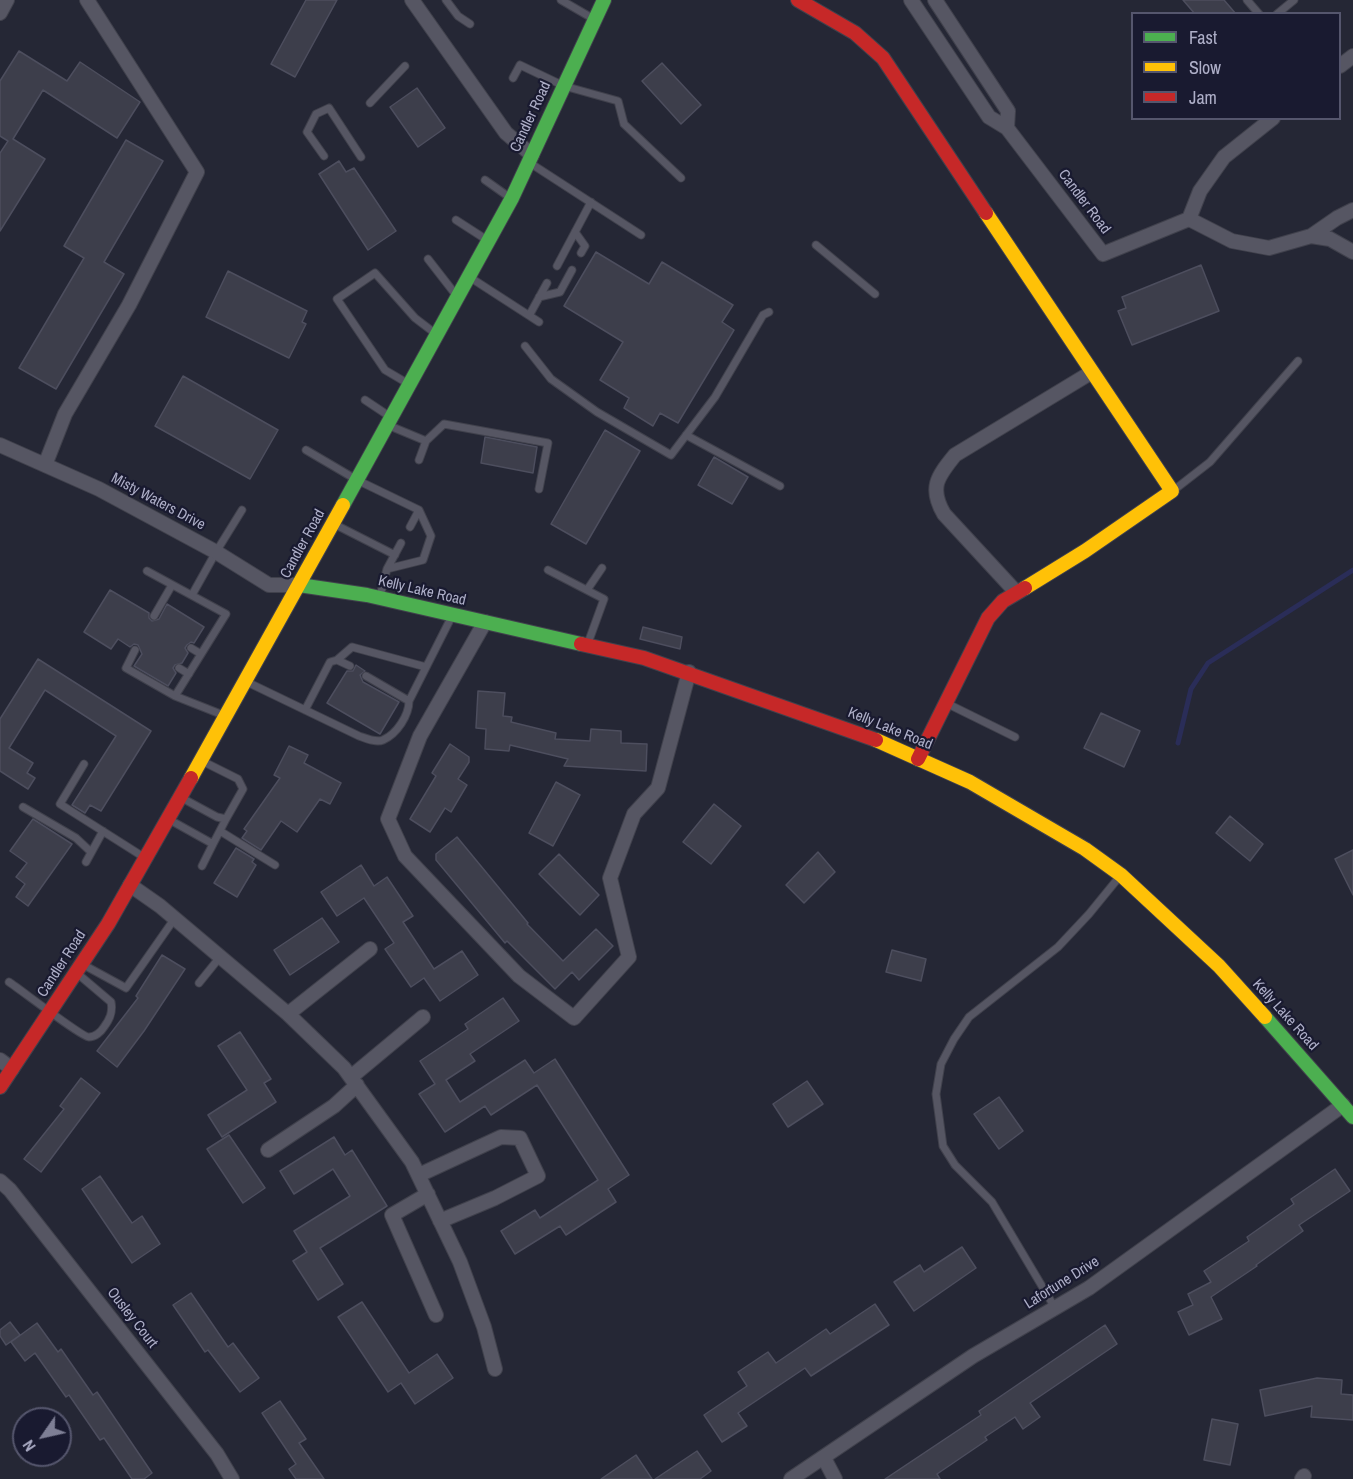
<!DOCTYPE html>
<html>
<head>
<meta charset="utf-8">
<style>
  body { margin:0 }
  #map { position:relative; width:1353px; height:1479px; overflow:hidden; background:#252735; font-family:"Archivo Narrow",sans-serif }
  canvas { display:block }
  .legend { position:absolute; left:1131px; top:12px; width:210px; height:108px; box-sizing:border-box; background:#191a30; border:2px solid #55566d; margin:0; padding:8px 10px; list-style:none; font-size:18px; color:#aeafc8 }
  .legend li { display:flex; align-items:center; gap:12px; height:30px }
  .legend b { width:30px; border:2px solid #55566d }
  .north { position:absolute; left:12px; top:1407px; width:60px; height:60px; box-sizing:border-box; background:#191a30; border:2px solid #55566d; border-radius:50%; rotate:236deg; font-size:16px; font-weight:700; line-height:24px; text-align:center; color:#aeafc8 }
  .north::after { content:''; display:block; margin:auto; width:21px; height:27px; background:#7e7f95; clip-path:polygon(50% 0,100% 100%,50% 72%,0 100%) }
</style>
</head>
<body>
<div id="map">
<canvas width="1353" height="1479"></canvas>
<ul class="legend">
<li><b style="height:8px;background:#4caf50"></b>Fast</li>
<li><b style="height:8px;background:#ffc107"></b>Slow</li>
<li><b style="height:8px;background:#c62828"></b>Jam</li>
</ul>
<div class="north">N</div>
</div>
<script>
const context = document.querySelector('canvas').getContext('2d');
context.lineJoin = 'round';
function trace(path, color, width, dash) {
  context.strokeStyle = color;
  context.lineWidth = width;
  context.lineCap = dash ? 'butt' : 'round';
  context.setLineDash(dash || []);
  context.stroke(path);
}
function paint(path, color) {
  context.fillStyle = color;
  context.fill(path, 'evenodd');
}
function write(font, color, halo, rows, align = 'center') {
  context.font = font + ' "Archivo Narrow",sans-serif';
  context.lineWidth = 4.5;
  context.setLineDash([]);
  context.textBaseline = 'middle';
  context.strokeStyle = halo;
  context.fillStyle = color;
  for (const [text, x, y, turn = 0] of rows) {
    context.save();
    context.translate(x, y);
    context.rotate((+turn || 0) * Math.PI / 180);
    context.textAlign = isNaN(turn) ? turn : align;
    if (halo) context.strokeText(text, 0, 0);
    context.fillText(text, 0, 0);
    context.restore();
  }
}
const stream = new Path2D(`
  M1178,743L1191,689L1208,663L1353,570`);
const building = new Path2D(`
  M306,0H337L295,77L271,64Z
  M1183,0H1224L1236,14H1195Z
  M19,51L67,81L80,62L140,102L117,138L43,90L13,139L45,159L0,231V153L8,141L0,136V81Z
  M662,63L701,105L681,124L642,81Z
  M417,88L445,128L418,147L390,107Z
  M126,140L163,161L104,262L124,274L56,389L19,368L84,258L64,246Z
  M339,161L346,172L354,168L396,231L368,250L319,174Z
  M596,252L649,284L662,262L733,305L722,322L734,330L678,423L660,413L653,426L624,408L629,398L600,380L623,342L564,306Z
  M1201,265L1219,311L1132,345L1118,311L1126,308L1122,297Z
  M228,271L307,311L302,322L306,324L289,358L206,317Z
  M183,376L278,430L250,479L155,426Z
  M605,430L640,451L586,544L551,524Z
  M485,437L537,447L533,473L481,463Z
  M714,457L748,477L732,504L698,485Z
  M110,590L149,613V618L152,621L159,619L167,604L204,627L194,643L191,642L187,645L185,648L188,653L182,663L175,665L173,668L176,673L168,686L134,666L142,654L138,645L134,644L130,647L118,639L111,649L84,632Z
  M643,627L682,637L680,649L640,639Z
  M38,659L151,731L101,811L90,805L85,813L72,805L116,736L45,690L9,748L33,763L27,773L35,778L28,789L0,771V719Z
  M356,665L365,671L360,675L363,682L399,702L380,734L327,703L347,671H353Z
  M478,691L505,693L503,716L512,717L511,722L556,733L555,739L590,741L591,729L621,731V743L647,744L646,771L564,766L568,759L510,745L509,751L485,749L486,729L476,728Z
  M1101,713L1140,731L1124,767L1084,748Z
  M450,744L469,757V762L458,779L467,785L451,812L445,808L430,832L410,819L436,776L432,773Z
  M289,746L308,755L304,763L341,783L330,804L320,799L297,832L281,821L261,850L242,838L247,831L244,829L280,778L274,775Z
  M556,782L580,795L553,846L529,833Z
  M714,804L741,826L711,864L683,842Z
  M1230,816L1263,844L1250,861L1216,833Z
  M33,819L72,844L28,906L16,897L25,884L16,877L27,863L10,851Z
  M457,837L528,923L527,924L563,961L596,929L613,946L579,980L572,972L555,989L507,941L505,943L436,860V854Z
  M236,848L254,859L252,862L256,865L237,897L214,883Z
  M1353,850V895L1335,859Z
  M818,852L835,872L804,903L786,885Z
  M559,854L599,895L580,915L539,874Z
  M361,865L374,886L387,877L413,916L403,922L434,969L462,951L478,975L440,1001L424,978L411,987L385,949L394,943L364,898L337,916L321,892Z
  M322,918L339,942L290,975L274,950Z
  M892,950L926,959L921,981L886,972Z
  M162,955L185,969L144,1031L117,1067L97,1051L138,998L136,996Z
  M503,998L519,1021L470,1054L475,1061L446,1080L460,1102L525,1060L534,1073L555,1059L629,1175L608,1189L616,1202L566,1235L560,1226L515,1254L501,1231L535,1210L540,1218L598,1180L537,1085L491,1115L485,1106L445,1132L419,1094L435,1084L420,1061L468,1029L465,1024Z
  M240,1032L271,1079L264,1083L276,1102L222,1137L208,1115L247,1090L218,1046Z
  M81,1078L100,1093L41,1172L24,1159L64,1109L60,1106Z
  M807,1081L823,1104L788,1127L773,1104Z
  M999,1097L1023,1131L999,1149L974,1114Z
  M229,1135L265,1188L243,1203L207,1149Z
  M334,1137L345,1155L352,1150L387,1206L320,1248L343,1284L318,1300L293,1261L307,1252L294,1231L350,1196L333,1169L294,1194L280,1171Z
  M1335,1169L1350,1191L1299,1225L1303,1231L1256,1265L1257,1266L1211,1297L1222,1319L1189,1335L1178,1312L1193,1305L1188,1294L1211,1282L1204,1271L1249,1241L1247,1237L1294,1204L1291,1199Z
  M100,1176L132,1223L142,1216L160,1244L132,1263L82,1189Z
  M962,1247L976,1268L914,1311L894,1282L920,1265L924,1272Z
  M191,1293L228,1347L233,1343L259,1378L240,1392L208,1350L205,1352L173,1305Z
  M362,1302L409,1373L437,1354L453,1378L415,1404L401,1383L388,1392L338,1317Z
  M875,1304L889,1325L811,1376L805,1368L738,1413L747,1426L722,1442L704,1415L747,1386L738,1372L768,1352L776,1363L826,1329L830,1334Z
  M10,1322L20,1335L6,1345L0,1336V1330Z
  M37,1323L58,1352L61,1349L93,1395L97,1392L152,1473L144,1479H132L104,1438L100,1440L69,1395L66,1397L35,1353L25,1361L11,1342Z
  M1105,1325L1117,1344L1030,1403L1040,1417L1023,1429L1015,1417L985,1437L987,1440L937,1474L940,1479H885L981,1415L979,1411Z
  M1317,1378L1342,1380L1341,1394L1353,1395V1420L1311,1417L1312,1406L1265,1416L1260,1390Z
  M280,1401L306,1439L299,1443L324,1479H296L289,1469L296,1464L262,1413Z
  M1212,1419L1238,1424L1230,1465L1204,1460Z
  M697,1451L711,1471L700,1479H655Z
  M636,1455L652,1479H601Z`);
const lane = new Path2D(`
  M446,0L458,16L470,24
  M561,0L592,18
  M1247,0L1259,14
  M1277,14L1294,0
  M513,78L520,65L564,86L618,101L624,124L681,178
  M370,103L405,66
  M324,156L307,132L316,114L329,108L361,157
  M530,163L641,235
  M485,180L509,197
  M456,220L487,240
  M575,232L585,246L581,253
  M816,245L875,294
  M428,259L456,295
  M557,266L591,202
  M471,278L539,322
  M539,297L560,292L572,270
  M530,314L547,283
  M525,346L551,379L597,412L671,455L715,397L763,315L769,312
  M407,383L385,370L337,299L375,273L415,318L436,334
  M365,400L389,416
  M390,426L426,441
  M686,435L780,486
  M306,450L357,480L419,510L431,536L423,560L387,569L380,596
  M419,460L426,441L444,424L548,443L539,489
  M1174,490L1210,462L1298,361
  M336,525L395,555
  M410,527L419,510
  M387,569L401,543
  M548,570L604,599L588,643
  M147,571L226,614L175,696
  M587,590L602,568
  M192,595L216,552L242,510
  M154,616L172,585
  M191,648L201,654
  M135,650L126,668L175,696L223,715
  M337,660L352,647L426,667
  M179,668L189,674
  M366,676L409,701
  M247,682L359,736C365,738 376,743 383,740C397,734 409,715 409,701L451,618
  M948,704L1015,737
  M305,710L330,662L337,660L350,666
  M84,764L60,804L142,856
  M182,798L217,817L226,819L243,789L238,779L202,761
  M23,807L76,838L91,852
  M170,820L213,844L226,819
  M220,831L275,865
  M86,862L103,831
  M202,866L213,844
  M82,964L126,988L175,918
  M9,982C21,990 82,1037 89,1037C95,1037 101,1032 104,1027C110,1019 113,1012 111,1002L78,974
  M199,983L220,957
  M1055,1308L992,1202L955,1165L943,1146L936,1094L941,1064L954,1039L969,1017L1058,947L1089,914L1120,876`);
const street = new Path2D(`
  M412,0L506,133L532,155
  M911,0L989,117L1007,128L1103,254L1189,219L1232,241L1269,248L1311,236L1330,239L1353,252
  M935,0L1008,111L1007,128
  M0,13L7,0
  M1340,66L1353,56
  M1189,219L1200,191L1224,157L1273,118
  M1311,236L1337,218L1353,210
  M0,445L99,489L216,552L269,585H299
  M45,465L65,414L129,305L197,172L87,0
  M1016,592L944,514C929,488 937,477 955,455L1092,372
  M485,622L420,736L388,819L405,856L519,976L574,1018L629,957L610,878L634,814L658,788L689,672
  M130,885L160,906L288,1014L344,1068L412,1162L460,1262L484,1327L495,1369
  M288,1014L370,949
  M0,1060L12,1069
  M351,1077L423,1017
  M268,1150L334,1106L357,1085
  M419,1175L501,1137L520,1138L538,1176L495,1198L440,1221
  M0,1181L10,1190L217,1454L232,1479
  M428,1194L392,1215L436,1315
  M824,1458L835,1479
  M791,1479L973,1356L1089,1288L1343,1105
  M1302,1479L1304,1476`);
const fast = new Path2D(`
  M343,505L512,198L604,0
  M299,585L367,595L581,644
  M1265,1017L1353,1117`);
const slow = new Path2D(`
  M986,213L1172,491L1085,551L1025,588
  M876,740L970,782L1085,849L1121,875L1219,966L1265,1017
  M191,778L343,505`);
const jam = new Path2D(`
  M798,0L855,33L883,58L986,213
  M581,644L644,658L876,740
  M918,759L988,618L1003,601L1025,588
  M0,1087L108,924L191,778`);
const streetNames = [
  ["Candler Road",531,117,-65],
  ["Candler Road",1084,202,53],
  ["Misty Waters Drive",158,502,28],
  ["Candler Road",303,544,-61],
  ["Kelly Lake Road",422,591,13],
  ["Kelly Lake Road",890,729,22],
  ["Candler Road",62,964,-57],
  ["Kelly Lake Road",1285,1015,48],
  ["Lafortune Drive",1062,1283,-32],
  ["Ousley Court",132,1318,52]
];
trace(stream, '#2a2d58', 5);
paint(building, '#3d3e4b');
trace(building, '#4d4e5e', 1.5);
trace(lane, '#40414c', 9);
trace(street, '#40414c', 16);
trace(fast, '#40414c', 16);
trace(slow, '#40414c', 16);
trace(jam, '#40414c', 16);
trace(lane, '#565663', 7);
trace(street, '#565663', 14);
trace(fast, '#4caf50', 14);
trace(slow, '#ffc107', 14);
trace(jam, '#c62828', 14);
write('15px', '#aeafc8', '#191a30', streetNames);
</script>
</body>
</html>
